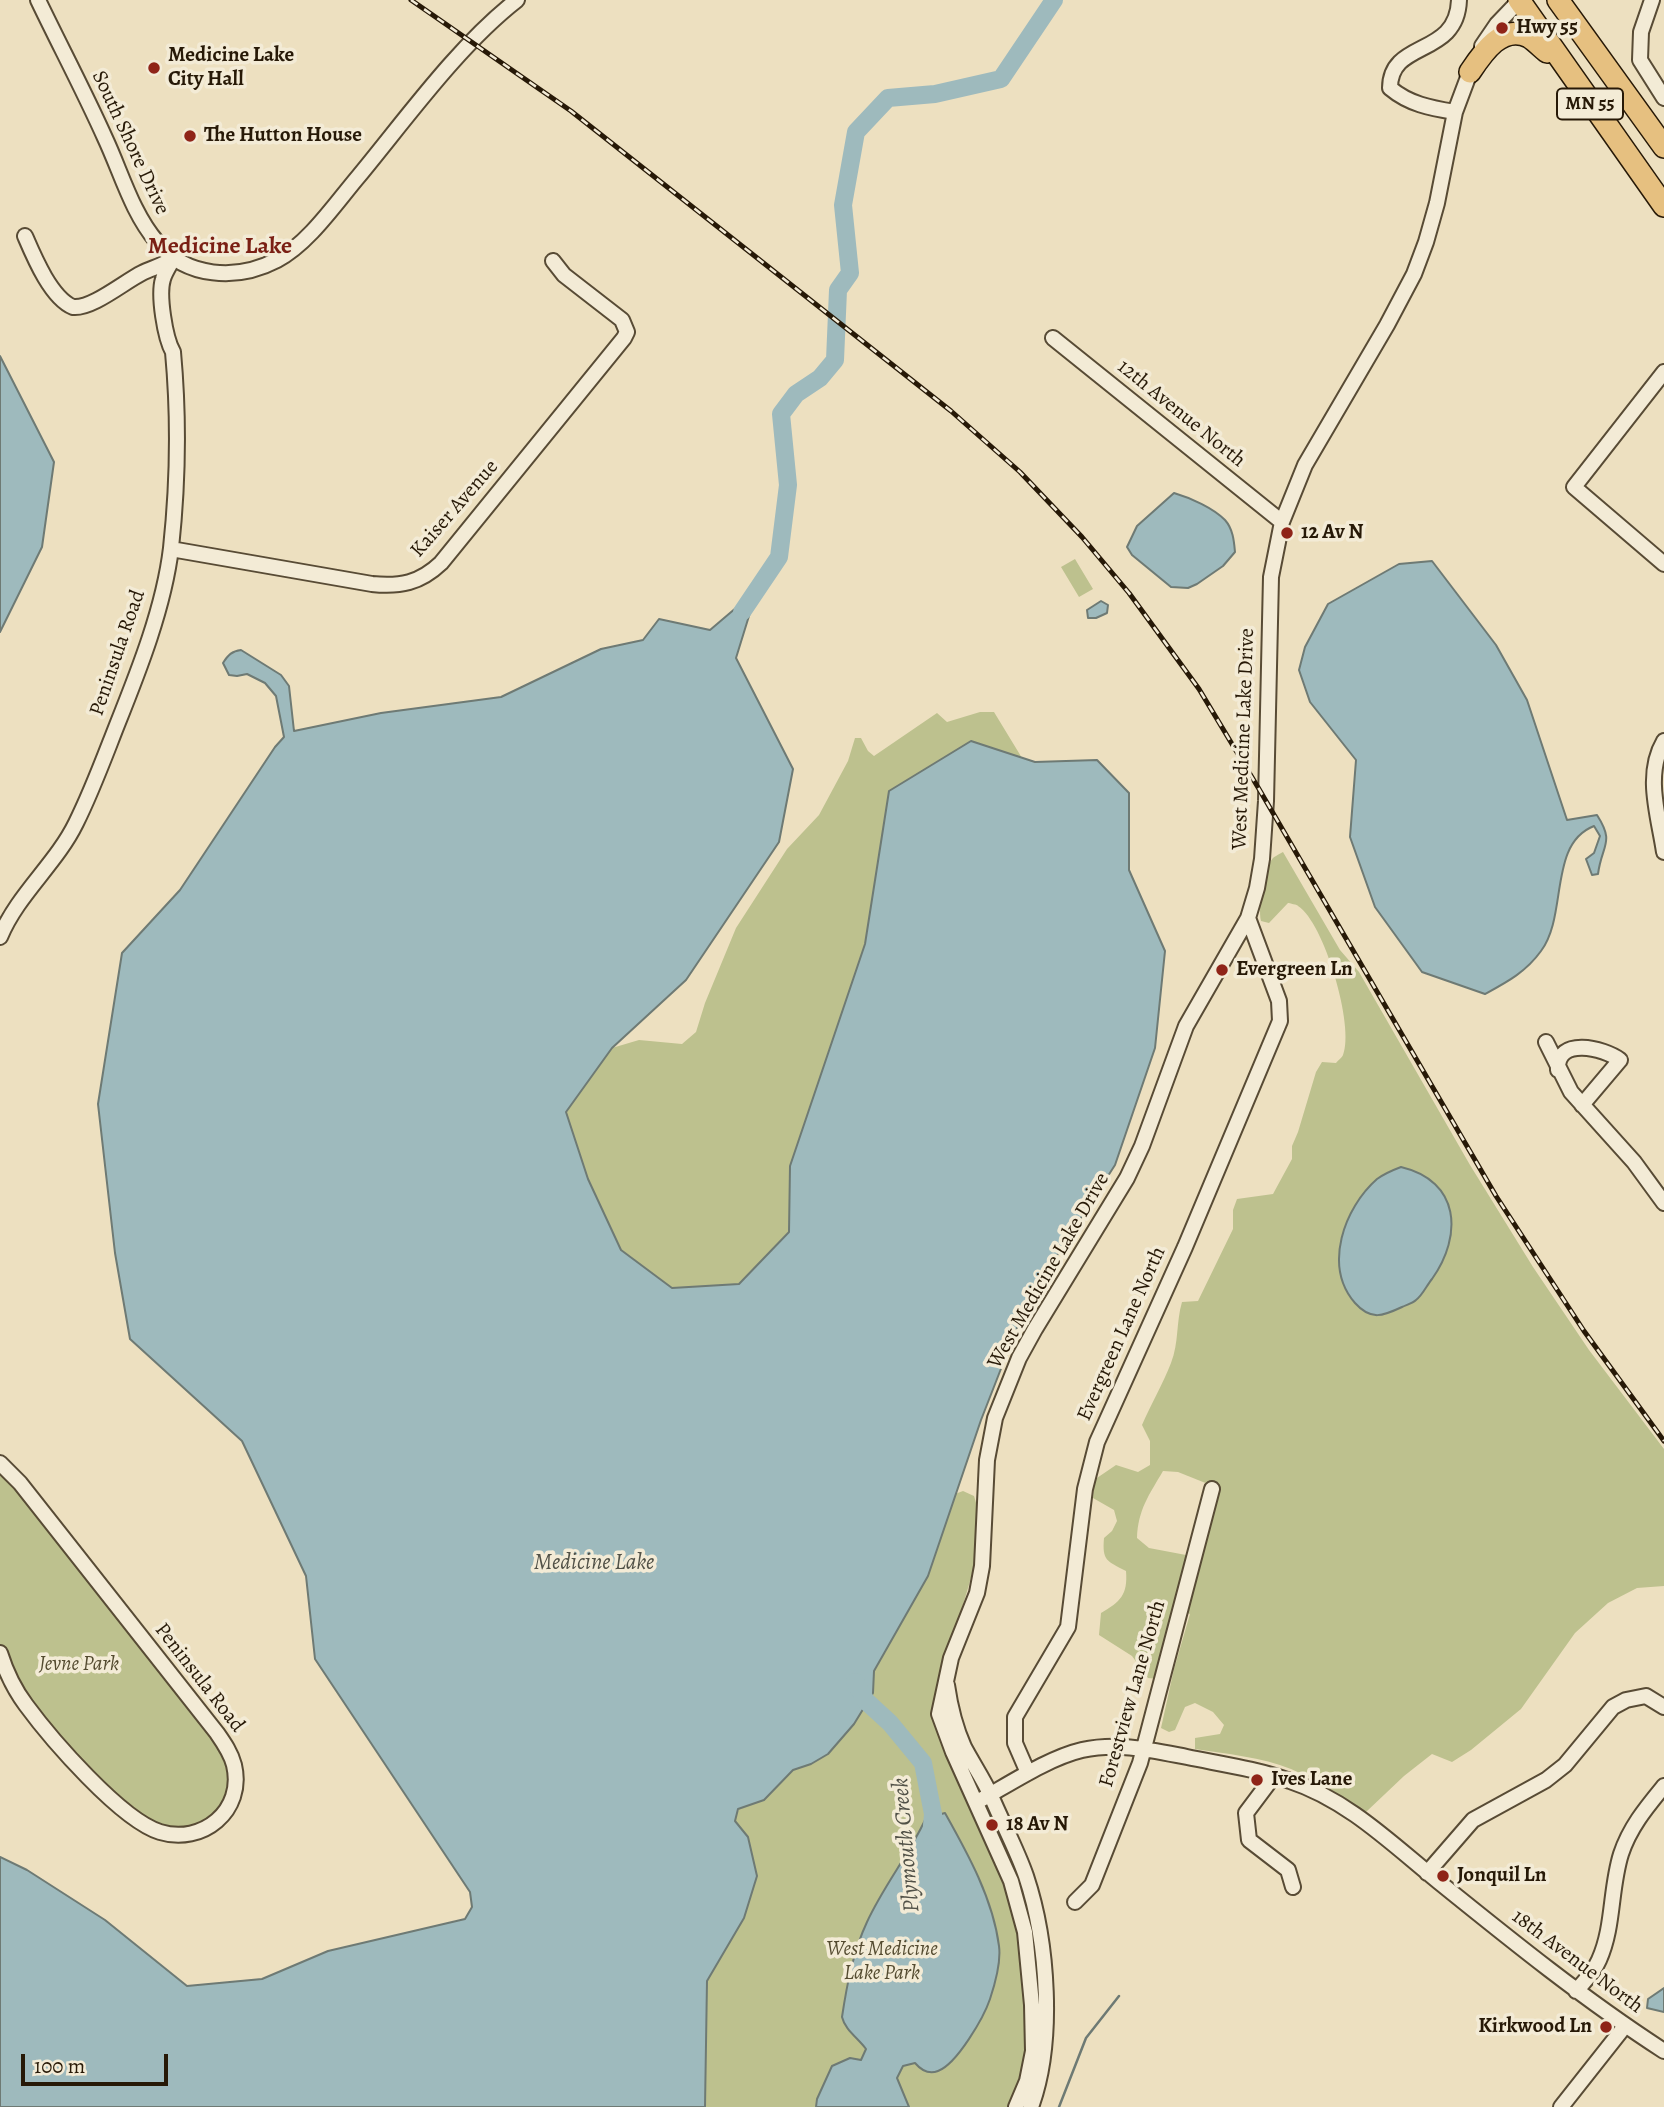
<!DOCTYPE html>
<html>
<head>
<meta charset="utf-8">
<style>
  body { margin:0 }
  #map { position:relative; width:1664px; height:2107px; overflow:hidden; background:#ede0c0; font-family:Alegreya,serif }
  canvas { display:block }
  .scale { position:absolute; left:21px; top:2054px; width:147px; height:32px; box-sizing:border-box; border:4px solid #271907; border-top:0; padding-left:9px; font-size:21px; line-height:24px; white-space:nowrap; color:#271907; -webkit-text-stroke:5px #f3ebd6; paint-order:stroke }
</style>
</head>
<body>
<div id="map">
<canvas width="1664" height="2107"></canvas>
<div class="scale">100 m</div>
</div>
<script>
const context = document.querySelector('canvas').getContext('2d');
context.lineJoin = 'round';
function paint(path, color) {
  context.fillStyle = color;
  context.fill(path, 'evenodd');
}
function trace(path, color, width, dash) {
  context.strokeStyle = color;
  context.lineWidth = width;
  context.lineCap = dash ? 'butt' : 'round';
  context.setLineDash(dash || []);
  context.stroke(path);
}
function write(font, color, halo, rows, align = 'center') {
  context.font = font + ' Alegreya,serif';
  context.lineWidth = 7;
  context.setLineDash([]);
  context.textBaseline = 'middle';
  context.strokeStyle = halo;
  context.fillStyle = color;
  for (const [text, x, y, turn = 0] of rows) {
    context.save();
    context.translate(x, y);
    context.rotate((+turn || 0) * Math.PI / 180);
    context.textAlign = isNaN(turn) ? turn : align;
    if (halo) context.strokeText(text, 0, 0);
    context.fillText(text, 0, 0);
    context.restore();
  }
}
const green = new Path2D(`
  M1075,559L1093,589L1079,597L1061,567Z
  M980,712H994L1022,758L971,741L889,791L865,944L790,1166L789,1231L739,1284L672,1288L620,1250L588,1179L566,1112L612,1048L639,1040L682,1044L696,1032L705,1003L736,928L787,849L819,815L848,761L855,738H861L868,751L874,756L937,713L947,722Z
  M1283,852L1340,950L1359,972L1470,1165L1533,1267L1589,1350L1664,1449V1586L1637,1588L1608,1603L1575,1633L1521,1709L1471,1750L1452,1762L1432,1754L1404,1776L1366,1812C1342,1797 1318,1780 1291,1769C1262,1757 1226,1754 1195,1749V1738L1220,1734L1224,1725L1213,1712L1195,1703L1185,1707L1175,1730L1169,1732L1161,1728L1174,1669L1190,1614L1176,1609L1158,1679L1148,1678L1132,1656L1099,1635L1101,1613C1120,1602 1128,1595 1126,1571C1107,1561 1102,1561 1104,1538L1112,1531L1117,1521L1114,1510L1093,1498L1094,1480L1116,1465L1138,1472L1150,1465V1441L1142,1425C1151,1404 1163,1384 1171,1363C1179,1343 1176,1322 1182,1302L1198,1301L1233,1229V1210L1237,1199L1273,1194L1292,1159V1146L1298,1132L1316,1072L1322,1062L1336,1063C1338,1060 1342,1058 1343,1055C1355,1027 1324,922 1298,906C1298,905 1289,903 1288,903L1269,923L1261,921C1258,906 1263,870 1273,858C1274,857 1281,853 1283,852ZM1401,1167C1437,1175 1450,1197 1452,1232L1339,1253L1343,1232L1350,1214ZM1163,1471L1178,1472L1208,1484L1186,1555L1149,1548L1137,1538C1138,1510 1149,1495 1163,1471Z
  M0,1463L217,1733L236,1781L208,1828H150L49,1734L0,1653Z
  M963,1491L974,1496C994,1554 944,1641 934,1700L1025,1932L1033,2051L1016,2107H705L707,1981L744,1918L748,1837L734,1821L739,1809L764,1800L793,1770L811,1764L854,1724L873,1693L874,1672L928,1576L955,1494Z`);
const water = new Path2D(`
  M0,356L54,462L42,547L0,632Z
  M1174,493C1191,498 1213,508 1225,520C1233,529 1234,541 1235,552L1223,566L1197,584L1188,588L1171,587L1132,555L1127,547L1137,526Z
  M1432,561L1496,645L1527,700L1567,820L1597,815C1615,843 1602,844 1598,874L1592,875L1586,859L1594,853L1600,836L1594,826C1548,844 1568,915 1541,951C1526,972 1507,982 1485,994L1422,972L1375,907L1350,837L1356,760L1310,702L1299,670L1305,647L1328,604L1399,564Z
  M757,590L736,658L793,769L779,842L686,980L612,1048L566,1112L588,1179L621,1250L672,1288L739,1284L789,1232L790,1166L865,944L889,791L971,741L1035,762L1097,760L1129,793V870L1165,951L1155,1048L1115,1165L1027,1302L981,1420L928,1576L874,1671L873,1693L854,1724L828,1754L811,1764L793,1770L764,1800L738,1809L735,1821L748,1837L757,1876L744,1918L707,1981L705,2107H0V1857L27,1870L105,1920L187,1986L262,1979L328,1951L465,1919L472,1907L470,1892L315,1659L306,1576L242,1441L130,1339L115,1253L98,1104L122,953L180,890L275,747L284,737L276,696L265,683L247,674L237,676L229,675L223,663C228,655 232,651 241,650L281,675L289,686L294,731L381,713L501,697L601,649L643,640L659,619L710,630Z
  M1101,601L1108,605L1107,613L1096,618H1088L1087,610Z
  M1401,1167C1460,1181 1463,1235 1432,1279C1427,1285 1422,1296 1416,1300C1413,1303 1406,1305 1402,1307C1383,1316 1371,1321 1355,1303C1323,1266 1344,1208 1377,1179C1384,1174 1393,1170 1401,1167Z
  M945,1813C968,1854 993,1899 999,1946C1001,1961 995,1984 990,1999C984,2017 957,2064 938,2071C928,2075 921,2070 915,2063L903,2066L897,2078L909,2107H816L817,2099L832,2066L850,2058L861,2060L866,2049C858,2038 845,2030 842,2017C847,1984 853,1952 867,1922C884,1885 909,1855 926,1818Z
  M1664,1988V2012L1647,2008L1648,1999Z`);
const stream = new Path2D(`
  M1059,2107L1086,2038L1119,1996`);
const river = new Path2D(`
  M742,612L779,557L788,485L781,414L796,394L820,378L835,360L838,290L850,273L843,205L856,132L888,98L935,94L1001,79L1054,0
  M855,1682L866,1701L890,1723L923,1763L933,1814L931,1837`);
const minor = new Path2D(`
  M38,0C60,46 84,91 105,138C121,172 132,213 157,242C186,278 237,281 277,260C308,244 336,203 358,177C406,119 458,46 517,0
  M1652,0L1641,32L1640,60L1664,98
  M1482,46L1497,24L1520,0
  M1455,112C1430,108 1409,104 1390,88C1390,39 1457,58 1459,0
  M25,236C34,257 51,298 73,307C92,309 124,282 142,273C152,268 162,266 172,259
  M1053,338L1282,522
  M1664,372L1574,487L1664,564
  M171,549L372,584C400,587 420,583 441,563L624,338L627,332L622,320L564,275L553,261
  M1664,741C1644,775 1659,817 1664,852
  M0,937C18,894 56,864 76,823C92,791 104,758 117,725C139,670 164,607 171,548C178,483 179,417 173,352C165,338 158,295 163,279C165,272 170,265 173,259
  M1546,1042L1571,1092L1634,1162L1664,1203
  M1558,1070C1556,1036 1604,1048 1620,1060L1582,1105
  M0,1463L20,1483L217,1733C224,1743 231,1753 234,1765C245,1811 202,1845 160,1832C121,1820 51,1739 26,1705C14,1689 6,1672 0,1653
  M947,1685C950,1706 955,1727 964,1747C973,1764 984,1780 992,1798C1003,1824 1017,1850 1026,1876C1048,1942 1055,2042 1031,2107
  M1028,1773L1015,1743V1717L1068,1627L1085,1489L1097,1442L1185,1247L1280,1021L1279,1001L1248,918
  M1273,1777L1246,1813L1249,1840L1288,1870L1293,1887
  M977,1802C1008,1785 1048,1758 1082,1750C1118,1742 1151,1750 1187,1757C1221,1764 1257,1769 1290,1781C1348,1800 1393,1845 1439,1882C1512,1941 1585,2000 1664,2051
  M1427,1873L1473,1820L1546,1780L1565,1765L1613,1707L1626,1700L1646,1696L1664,1707
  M1075,1902L1092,1885L1140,1763L1212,1489
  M1576,1991C1584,1982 1594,1972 1599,1960C1614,1927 1610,1889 1621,1854C1630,1827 1646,1808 1664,1786
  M1016,2107L1027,2081L1033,2051L1032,2005L1025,1932L1011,1881L953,1752L939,1714L951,1658L977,1593L982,1566L987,1460L995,1418L1019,1358L1035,1329L1127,1178L1142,1146L1186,1026L1248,918L1257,888L1262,859L1266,801L1271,577L1282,522L1305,465L1387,325L1414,274L1426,242L1437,203L1455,112L1473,64
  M1561,2107L1625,2026`);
const highway = new Path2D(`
  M1519,0L1664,206
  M1558,0L1664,147
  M1470,72C1482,54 1502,23 1529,37C1535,41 1541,47 1547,52`);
const rail = new Path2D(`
  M411,0L571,111L951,411L1020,472L1082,537L1129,593L1199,689L1259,789L1496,1196L1584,1331L1664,1441`);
const markers = [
  [1502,28,7,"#8f2418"],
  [154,68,7,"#8f2418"],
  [190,136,7,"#8f2418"],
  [1287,533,7,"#8f2418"],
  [1222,970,7,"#8f2418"],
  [1257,1780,7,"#8f2418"],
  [992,1825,7,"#8f2418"],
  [1443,1876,7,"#8f2418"],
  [1606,2027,7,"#8f2418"]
];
const shields = [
  [1590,104,66]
];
const shieldNames = [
  ["MN 55",1590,104]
];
const poiNames = [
  ["Hwy 55",1516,28],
  ["Medicine Lake",168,56],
  ["City Hall",168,80],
  ["The Hutton House",204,136],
  ["12 Av N",1301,533],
  ["Evergreen Ln",1236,970],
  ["Ives Lane",1271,1780],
  ["18 Av N",1006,1825],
  ["Jonquil Ln",1457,1876],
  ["Kirkwood Ln",1592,2027,"right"]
];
const streetNames = [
  ["South Shore Drive",130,143,65],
  ["12th Avenue North",1181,414,39],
  ["Kaiser Avenue",455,509,-49],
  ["Peninsula Road",118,653,-71],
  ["West Medicine Lake Drive",1244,739,-88],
  ["West Medicine Lake Drive",1049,1271,-60],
  ["Evergreen Lane North",1122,1334,-66],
  ["Peninsula Road",199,1678,52],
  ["Forestview Lane North",1133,1694,-74],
  ["18th Avenue North",1577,1962,37]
];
const parkNames = [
  ["Jevne Park",79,1665],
  ["West Medicine",882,1950],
  ["Lake Park",882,1974]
];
const waterNames = [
  ["Medicine Lake",594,1563],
  ["Plymouth Creek",907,1845,-95]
];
const quarterNames = [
  ["Medicine Lake",220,247]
];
paint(green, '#bdc18e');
paint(water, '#9ebabd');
trace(water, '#6e7a74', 2);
trace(stream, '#6e7a74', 2.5);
trace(river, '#9ebabd', 18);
trace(minor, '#584b35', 18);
trace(highway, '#271907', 24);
trace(minor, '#f3ebd6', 14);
trace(highway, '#e6c080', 21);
trace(rail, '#271907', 5);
trace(rail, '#f3ebd6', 2.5, [8]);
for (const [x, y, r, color] of markers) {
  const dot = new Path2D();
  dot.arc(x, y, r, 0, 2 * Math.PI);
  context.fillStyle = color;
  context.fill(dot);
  trace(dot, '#f3ebd6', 2.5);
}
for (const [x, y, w] of shields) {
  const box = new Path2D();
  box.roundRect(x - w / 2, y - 15.5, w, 31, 5);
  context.fillStyle = '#f3ebd6';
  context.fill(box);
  trace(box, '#271907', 2);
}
write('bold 19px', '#271907', null, shieldNames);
write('bold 21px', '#271907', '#f3ebd6', poiNames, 'left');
write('21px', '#271907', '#f3ebd6', streetNames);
write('italic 21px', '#544b30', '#f3ebd6', parkNames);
write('italic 23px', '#515147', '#f3ebd6', waterNames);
write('bold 24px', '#7a1f14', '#f3ebd6', quarterNames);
</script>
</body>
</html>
